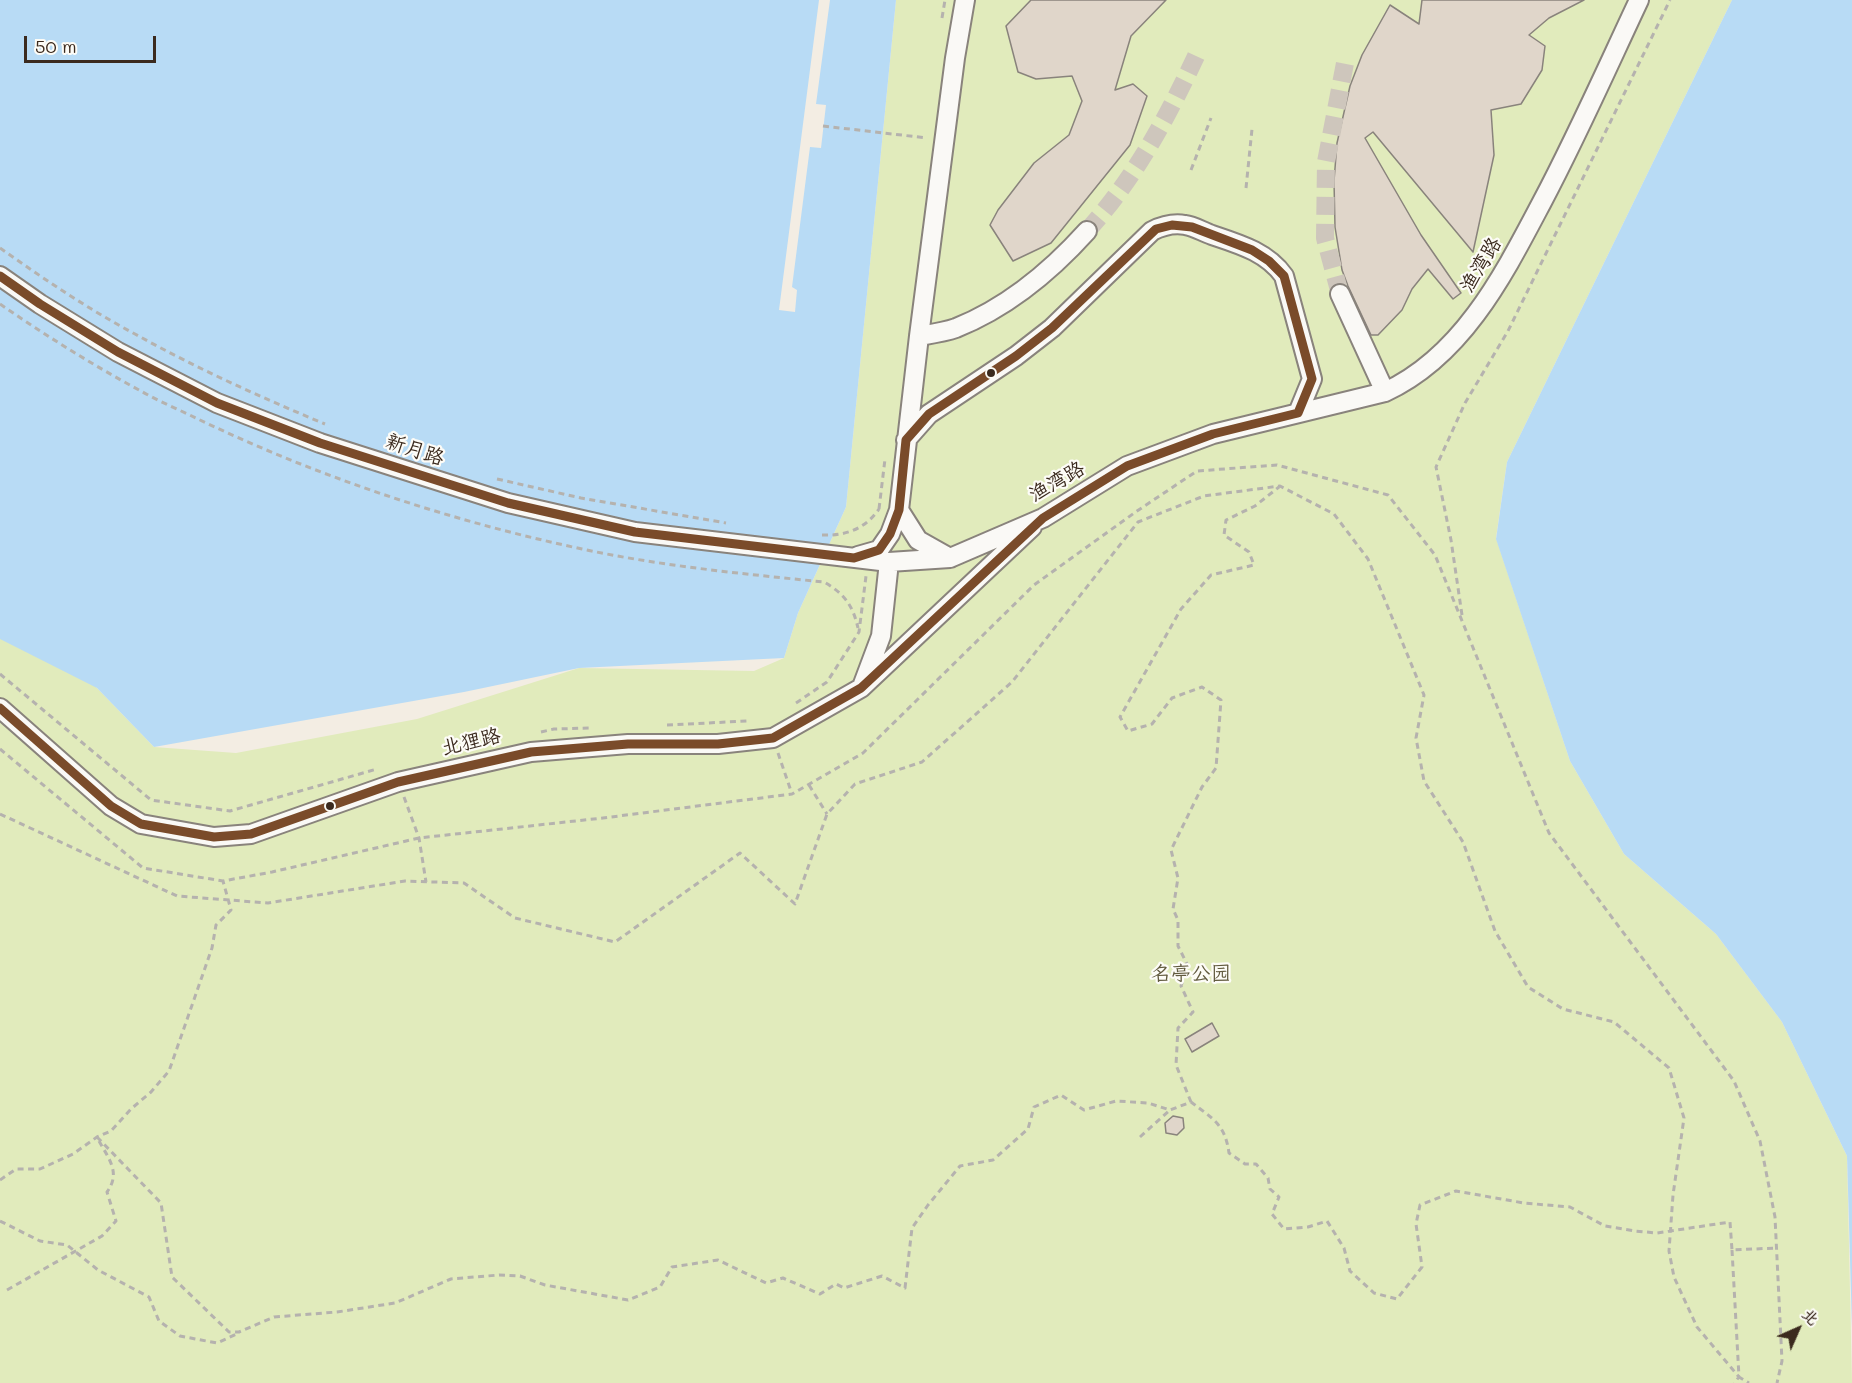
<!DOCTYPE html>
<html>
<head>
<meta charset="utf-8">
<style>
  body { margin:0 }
  #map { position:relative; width:1852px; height:1383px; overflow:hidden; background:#f3ede3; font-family:Mali,"LXGW WenKai TC",sans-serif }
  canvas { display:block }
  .north { position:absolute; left:1768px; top:1299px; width:60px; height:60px; -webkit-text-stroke:4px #fdfcf7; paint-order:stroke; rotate:45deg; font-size:16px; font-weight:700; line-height:24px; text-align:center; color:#3b2a1e }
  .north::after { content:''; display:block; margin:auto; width:21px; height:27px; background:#3b2a1e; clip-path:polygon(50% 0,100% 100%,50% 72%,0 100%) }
  .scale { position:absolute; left:24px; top:36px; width:132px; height:27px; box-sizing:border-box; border:3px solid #3b2a1e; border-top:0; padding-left:8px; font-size:18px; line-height:21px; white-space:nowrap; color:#3b2a1e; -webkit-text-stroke:4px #fdfcf7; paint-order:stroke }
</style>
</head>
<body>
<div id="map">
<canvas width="1852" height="1383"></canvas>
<div class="north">北</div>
<div class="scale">50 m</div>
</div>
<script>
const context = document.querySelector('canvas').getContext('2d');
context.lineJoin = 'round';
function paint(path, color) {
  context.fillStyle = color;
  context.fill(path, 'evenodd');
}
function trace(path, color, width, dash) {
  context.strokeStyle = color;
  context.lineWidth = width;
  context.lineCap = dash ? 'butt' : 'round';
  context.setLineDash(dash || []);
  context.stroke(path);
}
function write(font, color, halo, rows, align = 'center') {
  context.font = font + ' Mali,"LXGW WenKai TC",sans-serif';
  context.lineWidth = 4.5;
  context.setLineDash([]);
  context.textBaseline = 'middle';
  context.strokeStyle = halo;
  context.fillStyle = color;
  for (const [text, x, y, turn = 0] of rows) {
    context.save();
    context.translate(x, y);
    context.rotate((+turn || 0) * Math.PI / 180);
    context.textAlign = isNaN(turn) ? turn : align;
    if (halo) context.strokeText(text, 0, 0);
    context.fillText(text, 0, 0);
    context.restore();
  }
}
const green = new Path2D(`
  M896,0H1732L1507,462L1496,538L1570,761L1624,854L1716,934L1782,1022L1847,1156L1852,1383H0V604L97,688L154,747L236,753L417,719L579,668L754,671L784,658L798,613L846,507Z`);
const water = new Path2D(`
  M0,0H896L846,507L798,613L784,658L579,668L464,692L154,747L97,688L0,639Z
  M1732,0H1852V1328L1847,1156L1782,1022L1716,934L1624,854L1570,761L1496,539L1507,462Z`);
const pier = new Path2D(`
  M819,0H830L816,104L826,105L821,148L810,147L792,287L797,290L795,312L779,310Z`);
const building = new Path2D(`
  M1031,0H1166L1131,36L1115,90L1133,84L1147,96L1130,145L1051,243L1013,261L990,225L998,210L1034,163L1069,135L1082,101L1072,76L1036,79L1018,72L1006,26Z
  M1422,0H1584L1549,18L1529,35L1545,46L1542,70L1521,104L1491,110L1494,155L1473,252L1373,132L1365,138L1421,235L1461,293L1453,299L1428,269L1412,289L1402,310L1378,335H1371L1348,286L1342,270L1335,227L1334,181L1337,143L1350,86L1362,55L1390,5L1419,24Z
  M1212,1023L1219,1036L1192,1052L1185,1039Z
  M1173,1116L1183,1118L1184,1128L1177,1135L1166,1133L1165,1123Z`);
const minorTunnel = new Path2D(`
  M1087,231C1135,178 1167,118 1197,54
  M1340,294L1325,238L1326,162L1346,58`);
const path = new Path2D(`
  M942,18L945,0
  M823,126L927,138
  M1191,170L1211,118
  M1246,188L1252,129
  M0,248C44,279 88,309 135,334C196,368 260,397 325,424
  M0,304C45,335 91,364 139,390C158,401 180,410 200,420C321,478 451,521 582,549C661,566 744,574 824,582C845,594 853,606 858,628
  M497,479L581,498L726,523
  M879,509L885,459
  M822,535C846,536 865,529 879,509
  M1462,615L1451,540L1436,467L1465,403L1508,331L1670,0
  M0,674L151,800L230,811L377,769
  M796,703L827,682L859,632L866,576
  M667,725L747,721
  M541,732L554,729L591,728
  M0,749L143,868L223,881L272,872L419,838L603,818L792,794L863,753L1034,585L1137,511L1197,471L1277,465L1388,495L1435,555L1549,833L1734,1081L1760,1141L1775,1217L1782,1361L1777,1383
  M778,753L792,794
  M809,785L827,814
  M404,797L419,838L426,882
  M0,814L177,896L268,903L405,881L464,883L515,918L615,942L740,853L795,904L827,814L855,784L922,762L1012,682L1138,522L1204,496L1280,486L1334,514L1368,559L1424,695L1416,738L1424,781L1463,842L1495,931L1528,987L1563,1009L1614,1022L1669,1068L1684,1118L1673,1195L1669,1251L1674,1277L1697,1327L1739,1377L1734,1383
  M1191,1102L1176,1065L1178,1028L1193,1012L1181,986L1188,966L1178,946V920L1173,909L1178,878L1171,850L1202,787L1216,768L1221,700L1202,687L1172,698L1152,724L1128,731L1120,717L1181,609L1211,575L1254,565L1249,552L1224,535L1226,520L1255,506L1279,487
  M97,1137L161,1203L172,1277L229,1332H239L274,1317L337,1312L395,1303L451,1279L499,1275L520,1276L545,1285L628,1300L660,1287L672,1267L718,1260L766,1283L783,1278L820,1294L836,1284L844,1288L882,1276L905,1288L912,1228L928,1205L960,1166L993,1160L1028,1129L1034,1107L1061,1095L1084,1110L1116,1101L1148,1103L1170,1110L1191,1102C1213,1119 1225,1124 1229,1153L1245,1164H1256L1268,1178L1270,1189L1279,1197L1272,1214L1284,1229L1308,1227L1327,1221L1344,1248L1350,1271L1374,1293L1397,1299L1422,1267L1416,1224L1420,1205L1456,1191L1524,1203L1570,1207L1605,1226L1635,1231L1657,1233L1730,1222L1732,1250L1776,1248
  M1140,1137L1170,1110
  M0,1180L16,1169H40L73,1154L97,1137L111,1131L131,1109L151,1092L169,1071L212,948L216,925L231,910L223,881
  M0,1221L40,1241L67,1245L98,1270L149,1297L159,1321L180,1336L217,1343L239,1333
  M1732,1250L1739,1377L1749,1383
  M7,1290L102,1236L116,1221L107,1192C121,1173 109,1159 99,1141`);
const minor = new Path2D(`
  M0,276L40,304L118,352L217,403L320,443L508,503L635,532L889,562L950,558L1043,518L1127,466L1213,434L1385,392C1463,356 1504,274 1542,202C1577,136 1607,68 1639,0
  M1340,294L1385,392
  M919,336C931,334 945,332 956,328C1006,308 1051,271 1087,231
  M906,440L929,414L1016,356L1052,328L1152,231C1162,226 1174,223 1185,225C1194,226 1203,232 1212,235C1239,244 1267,252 1284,276L1312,379L1298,413
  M899,510L918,540L950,558
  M858,556L879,550L890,534L899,510L919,336L955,58L965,0
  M863,684L881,636L889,562
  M0,708L111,806L141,824L214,837L251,834L398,782L531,752L628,744H718L773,738L861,688L1032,527`);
const bus1 = new Path2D(`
  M0,276L40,304L118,352L217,403L320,443L508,503L635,532L854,558L879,550L890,534L899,510L906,440L929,414L1016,356L1052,328L1156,229L1172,225L1192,227L1252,250L1269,261L1284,276L1312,379L1298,413L1213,434L1127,466L1043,518L861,688L773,738L718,744H628L531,752L398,782L251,834L214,837L141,824L111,806L0,708`);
const markers = [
  [991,373,5,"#3b2a1e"],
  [330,806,5,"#3b2a1e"]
];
const streetNames = [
  ["渔湾路",1481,265,-59],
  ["新月路",415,450,18],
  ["渔湾路",1057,482,-30],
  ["北狸路",471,742,-13]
];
const parkNames = [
  ["名亭公园",1191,974]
];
paint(green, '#e1ebbc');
paint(water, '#b8dbf5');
paint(pier, '#f3ede3');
paint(building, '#e0d6ca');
trace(building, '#89837c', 1.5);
trace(minorTunnel, '#cec6bc', 18, [18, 9]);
trace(minor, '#89837c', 22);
trace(path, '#b5b2ae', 3, [6, 4.5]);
trace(minor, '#faf9f6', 18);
trace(bus1, '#7a4b2a', 9);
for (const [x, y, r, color] of markers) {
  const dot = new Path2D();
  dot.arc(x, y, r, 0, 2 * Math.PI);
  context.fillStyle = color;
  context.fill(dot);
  trace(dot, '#fdfcf7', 2);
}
write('20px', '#3b2a1e', '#fdfcf7', streetNames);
write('20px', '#615a3e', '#fdfcf7', parkNames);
</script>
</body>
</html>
